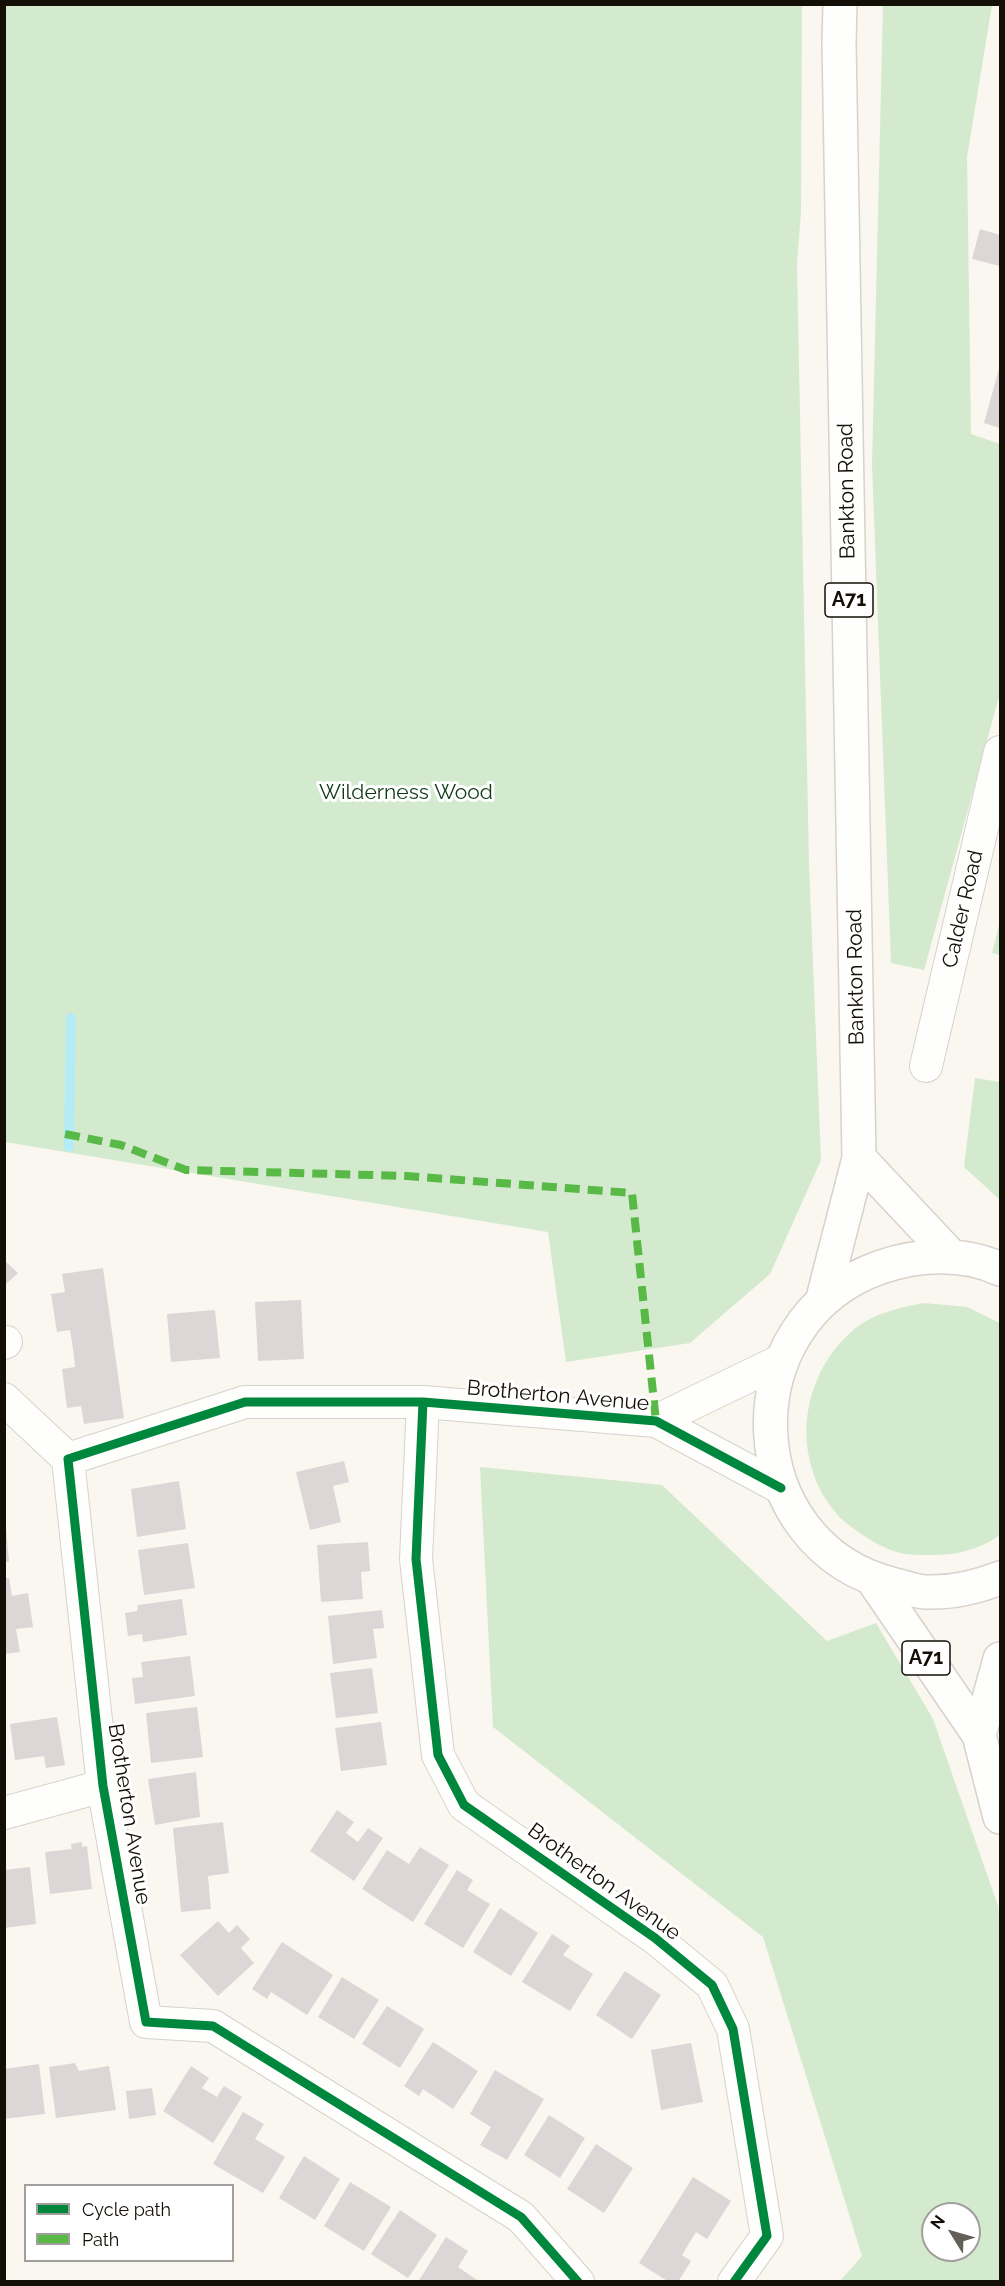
<!DOCTYPE html>
<html>
<head>
<meta charset="utf-8">
<style>
  body { margin:0 }
  #map { position:relative; width:1005px; height:2286px; overflow:hidden; background:#faf6f0; font-family:Raleway,sans-serif }
  canvas { display:block }
  .frame { position:absolute; inset:0; border:6px solid #130e06; pointer-events:none }
  .legend { position:absolute; left:24px; top:2184px; width:210px; height:78px; box-sizing:border-box; background:#fff; border:2px solid #a19f9b; margin:0; padding:8px 10px; list-style:none; font-size:18px; color:#130e06 }
  .legend li { display:flex; align-items:center; gap:12px; height:30px }
  .legend b { width:30px; border:2px solid #a19f9b }
  .north { position:absolute; left:921px; top:2202px; width:60px; height:60px; box-sizing:border-box; background:#fff; border:2px solid #a19f9b; border-radius:50%; rotate:307deg; font-size:16px; font-weight:700; line-height:24px; text-align:center; color:#130e06 }
  .north::after { content:''; display:block; margin:auto; width:21px; height:27px; background:#645f58; clip-path:polygon(50% 0,100% 100%,50% 72%,0 100%) }
</style>
</head>
<body>
<div id="map">
<canvas width="1005" height="2286"></canvas>
<div class="frame"></div>
<ul class="legend">
<li><b style="height:8px;background:#00873e"></b>Cycle path</li>
<li><b style="height:8px;background:#58b947"></b>Path</li>
</ul>
<div class="north">N</div>
</div>
<script>
const context = document.querySelector('canvas').getContext('2d');
context.lineJoin = 'round';
function paint(path, color) {
  context.fillStyle = color;
  context.fill(path, 'evenodd');
}
function trace(path, color, width, dash) {
  context.strokeStyle = color;
  context.lineWidth = width;
  context.lineCap = dash ? 'butt' : 'round';
  context.setLineDash(dash || []);
  context.stroke(path);
}
function write(font, color, halo, rows, align = 'center') {
  context.font = font + ' Raleway,sans-serif';
  context.lineWidth = 6;
  context.setLineDash([]);
  context.textBaseline = 'middle';
  context.strokeStyle = halo;
  context.fillStyle = color;
  for (const [text, x, y, turn = 0] of rows) {
    context.save();
    context.translate(x, y);
    context.rotate((+turn || 0) * Math.PI / 180);
    context.textAlign = isNaN(turn) ? turn : align;
    if (halo) context.strokeText(text, 0, 0);
    context.fillText(text, 0, 0);
    context.restore();
  }
}
const green = new Path2D(`
  M5,4L802,5L801,212L797,264L809,865L821,1160L770,1274L690,1343L566,1362L548,1232L5,1142Z
  M883,5H992L967,157L971,434L1000,444V693L924,970L891,963L872,465Z
  M1000,921V955L992,953Z
  M975,1078L1000,1082V1200L964,1167Z
  M924,1303L967,1307L1000,1323V1535C980,1550 953,1556 928,1555C921,1555 912,1555 905,1554C887,1551 867,1539 853,1528C847,1523 840,1519 836,1513C791,1460 799,1379 850,1333C870,1314 898,1308 924,1303Z
  M480,1467L662,1485L827,1641L876,1623L933,1719L998,1906L1000,1925V2281H840L862,2256L763,1937L493,1727ZM933,2214H969V2250H933Z`);
const stream = new Path2D(`
  M69,1147L71,1018`);
const building = new Path2D(`
  M980,229L1000,235V266L972,259Z
  M1000,365V428L984,423Z
  M4,1260L18,1273L4,1286Z
  M103,1268L124,1418L84,1424L81,1406L67,1408L62,1369L75,1367L73,1349L70,1330L57,1332L51,1294L65,1292L62,1274Z
  M301,1300L304,1359L258,1361L255,1302Z
  M215,1310L220,1358L171,1362L167,1314Z
  M344,1461L349,1482L333,1486L341,1522L310,1530L296,1472Z
  M179,1481L186,1529L137,1537L131,1489Z
  M4,1527H6L9,1562H4Z
  M368,1542L370,1571L361,1572L363,1599L321,1602L317,1545Z
  M188,1543L195,1588L144,1595L138,1550Z
  M4,1578H9L12,1596L28,1593L33,1627L16,1629L20,1652L4,1654Z
  M182,1599L187,1635L143,1642L142,1634L128,1636L125,1613L137,1611L138,1605Z
  M382,1610L384,1628L373,1629L377,1658L333,1664L328,1616Z
  M190,1656L195,1696L135,1704L132,1678L143,1677L141,1662Z
  M372,1668L378,1713L336,1718L330,1673Z
  M197,1707L203,1757L151,1763L146,1713Z
  M57,1717L65,1765L46,1768L44,1756L15,1760L10,1724Z
  M381,1722L387,1765L341,1771L335,1728Z
  M196,1772L200,1817L155,1825L148,1779Z
  M337,1810L354,1822L346,1833L358,1842L368,1828L383,1838L354,1881L310,1851Z
  M223,1822L229,1873L208,1876L211,1909L181,1912L173,1828Z
  M82,1842V1847L87,1846L92,1889L50,1894L45,1852L72,1849L71,1844Z
  M420,1847L449,1865L413,1922L362,1889L387,1850L409,1864Z
  M30,1867L36,1924L4,1928V1870Z
  M457,1870L473,1880L467,1890L490,1904L463,1948L424,1924Z
  M500,1908L538,1933L511,1976L473,1952Z
  M218,1921L229,1933L237,1925L250,1939L241,1948L254,1963L218,1996L180,1955Z
  M552,1934L570,1946L563,1955L593,1974L570,2011L522,1982Z
  M282,1942L333,1975L307,2015L271,1992L267,1999L252,1989Z
  M625,1971L661,1995L632,2039L596,2015Z
  M342,1977L379,2000L354,2039L318,2017Z
  M387,2006L424,2029L400,2068L362,2044Z
  M433,2042L478,2071L453,2109L423,2089L419,2096L404,2086Z
  M691,2043L703,2102L661,2110L651,2050Z
  M75,2063L79,2071L109,2066L116,2110L56,2118L49,2067Z
  M39,2064L45,2114L4,2119V2069Z
  M191,2066L209,2078L202,2088L217,2097L224,2086L242,2097L213,2143L163,2111Z
  M495,2070L544,2099L507,2160L480,2145L491,2127L470,2114Z
  M152,2088L156,2115L129,2119L126,2091Z
  M243,2112L264,2124L255,2139L285,2157L263,2193L213,2164Z
  M549,2115L585,2138L560,2178L524,2155Z
  M596,2144L633,2168L604,2213L567,2189Z
  M304,2156L340,2179L315,2220L279,2198Z
  M693,2177L731,2201L707,2239L696,2232L682,2255L691,2261L678,2282H669L639,2263Z
  M350,2182L391,2207L364,2251L324,2226Z
  M400,2210L437,2235L408,2278L371,2254Z
  M446,2237L468,2251L458,2267L480,2282H418Z`);
const street = new Path2D(`
  M926,1066L1000,752
  M4,1343L6,1342
  M4,1399L68,1459
  M423,1402L416,1559L438,1755L464,1805L655,1938L712,1985L733,2029L767,2236L734,2282
  M656,1421L782,1360
  M4,1813L103,1786
  M578,2282L521,2217L213,2026L146,2022L103,1786L68,1459L245,1402H423L656,1421L781,1488`);
const primary = new Path2D(`
  M859,1158L951,1256
  M1000,1269C964,1252 919,1254 881,1267C727,1320 736,1547 895,1585C904,1587 916,1592 926,1592C951,1593 977,1587 1000,1578
  M822,1302L859,1158L839,43L840,4
  M873,1580L979,1735L1000,1817
  M979,1735L1000,1659`);
const quiet = new Path2D(`
  M65,1134L121,1145L186,1170L407,1176L632,1193L656,1421`);
const cycleway = new Path2D(`
  M423,1402L416,1559L438,1755L464,1805L655,1938L712,1985L733,2029L767,2236L734,2282
  M578,2282L521,2217L213,2026L146,2022L103,1786L68,1459L245,1402H423L656,1421L781,1488`);
const shields = [
  [849,600,48],
  [926,1658,48]
];
const shieldNames = [
  ["A71",849,600],
  ["A71",926,1658]
];
const streetNames = [
  ["Bankton Road",847,491,-91],
  ["Calder Road",963,909,-77],
  ["Bankton Road",856,977,-91],
  ["Brotherton Avenue",558,1396,5],
  ["Brotherton Avenue",129,1814,81],
  ["Brotherton Avenue",604,1882,36]
];
const parkNames = [
  ["Wilderness Wood",406,793]
];
paint(green, '#d4eacf');
trace(stream, '#b3ebf6', 10);
paint(building, '#ddd6d6');
trace(street, '#d7d2cb', 34);
trace(primary, '#d7d2cb', 36);
trace(street, '#fefefd', 32);
trace(primary, '#fefefd', 33);
trace(quiet, '#58b947', 8, [15, 8]);
trace(cycleway, '#00873e', 9);
for (const [x, y, w] of shields) {
  const box = new Path2D();
  box.roundRect(x - w / 2, y - 17, w, 34, 4.5);
  context.fillStyle = '#fff';
  context.fill(box);
  trace(box, '#130e06', 1.5);
}
write('bold 20px', '#130e06', null, shieldNames);
write('21px', '#130e06', '#fff', streetNames);
write('21px', '#0f3a13', '#fff', parkNames);
</script>
</body>
</html>
